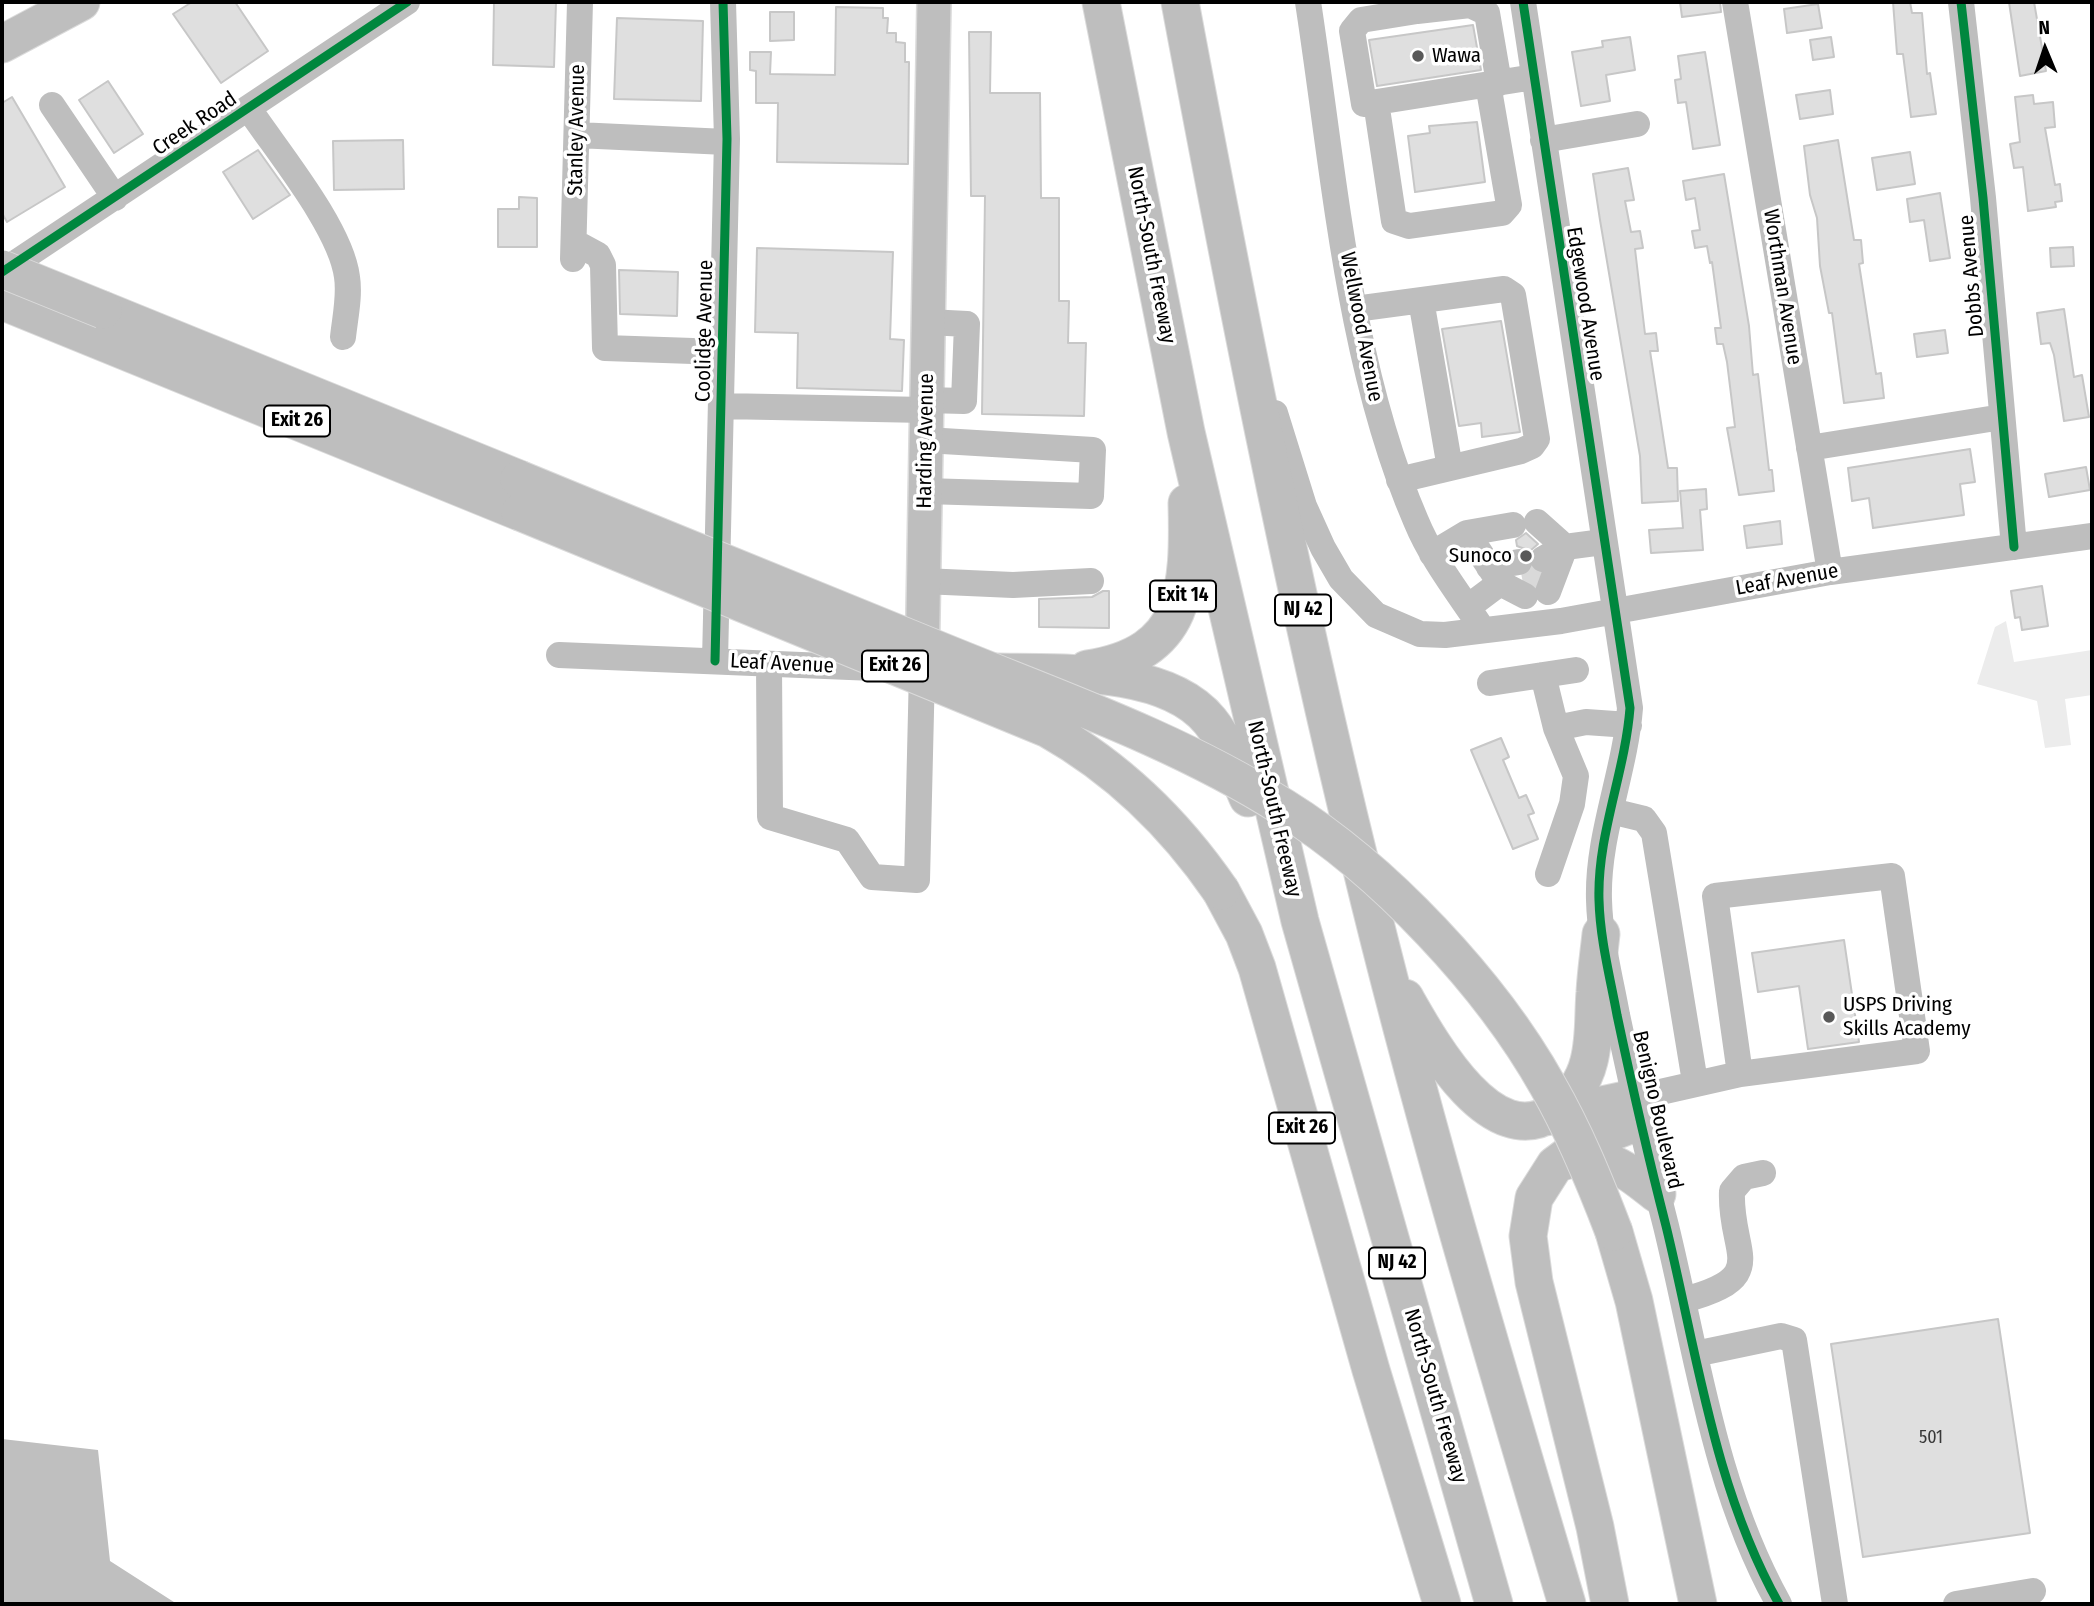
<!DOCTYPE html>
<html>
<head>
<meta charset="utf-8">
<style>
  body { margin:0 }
  #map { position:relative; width:2094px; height:1606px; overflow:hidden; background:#fff; font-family:"Fira Sans Condensed",sans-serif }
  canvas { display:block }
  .frame { position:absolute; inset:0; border:4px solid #000; pointer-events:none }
  .north { position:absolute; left:2010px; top:14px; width:70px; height:70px; -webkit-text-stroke:5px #fff; paint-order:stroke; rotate:358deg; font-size:19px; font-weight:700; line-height:28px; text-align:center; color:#000 }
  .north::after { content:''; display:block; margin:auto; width:24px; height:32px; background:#000; clip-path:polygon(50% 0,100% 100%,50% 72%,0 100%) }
</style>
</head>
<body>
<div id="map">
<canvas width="2094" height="1606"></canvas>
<div class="frame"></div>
<div class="north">N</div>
</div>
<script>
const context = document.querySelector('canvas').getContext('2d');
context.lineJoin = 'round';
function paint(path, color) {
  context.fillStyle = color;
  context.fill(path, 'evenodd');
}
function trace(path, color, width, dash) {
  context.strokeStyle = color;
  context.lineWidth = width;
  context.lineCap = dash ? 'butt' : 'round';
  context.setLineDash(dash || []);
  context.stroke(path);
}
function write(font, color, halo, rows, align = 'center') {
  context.font = font + ' "Fira Sans Condensed",sans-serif';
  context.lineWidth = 7;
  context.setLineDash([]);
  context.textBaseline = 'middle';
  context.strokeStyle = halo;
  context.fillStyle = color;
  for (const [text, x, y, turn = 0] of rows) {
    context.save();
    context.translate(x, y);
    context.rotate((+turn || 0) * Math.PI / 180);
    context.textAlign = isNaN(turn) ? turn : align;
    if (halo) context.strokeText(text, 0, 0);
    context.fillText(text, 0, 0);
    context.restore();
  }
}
const green = new Path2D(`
  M2006,621L2014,662L2092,650V695L2065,699L2071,745L2045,748L2037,701L1977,684L1995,627Z`);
const water = new Path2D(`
  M2,1439L98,1450L110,1561L177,1604H2Z`);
const building = new Path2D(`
  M192,2H235L268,51L221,83L173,14Z
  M494,2H556L554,67L493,65Z
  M1680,2H1720L1721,12L1682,17Z
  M1893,2H1910L1912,13H1922L1927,74L1930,73L1936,114L1911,117L1903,54H1897Z
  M2009,2H2034L2046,71L2020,76Z
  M1818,4L1822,28L1787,33L1784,9Z
  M836,7L883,8V18H888L887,33H896V42L905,43V62H909L908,164L777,162L778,103H756V71L750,70V52H771L770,74L835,75Z
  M770,12H794V40L770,41Z
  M617,18L703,21L701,101L614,99Z
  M1473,25L1481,70L1377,86L1369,40Z
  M969,32H991L990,93H1040L1041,198H1059V301H1069L1068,343H1086L1084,416L982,414L985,196H971Z
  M1630,37L1635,70L1606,75L1610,101L1581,106L1572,52L1603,47L1602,41Z
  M1831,37L1834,57L1813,60L1810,40Z
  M1705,52L1720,145L1693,149L1686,102L1678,103L1675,80L1681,79L1678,56Z
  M108,81L143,134L114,153L79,100Z
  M1830,90L1833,114L1800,119L1796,95Z
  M2033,95L2034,104L2053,102L2055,127L2045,128L2055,185L2060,184L2062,201L2055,202L2056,207L2028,211L2023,167L2014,168L2010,144L2020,142L2015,97Z
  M12,97L65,187L7,222L2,213V103Z
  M1477,122L1485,182L1415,192L1408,136L1430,133L1429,126Z
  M403,140L404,189L334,190L333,141Z
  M1838,140L1854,240H1861L1863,263L1859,264L1876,374L1881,373L1884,398L1844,403L1832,313H1829L1820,266L1817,218L1810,195L1804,146Z
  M258,150L290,195L253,219L223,172Z
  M1910,152L1915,184L1877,190L1872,158Z
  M1628,168L1634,200L1625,201L1631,232L1640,231L1643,248L1635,249L1645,334L1656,333L1658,351H1650L1668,468H1677L1678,501L1642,503L1640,456L1600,220L1593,174Z
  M1724,174L1749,326L1753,375L1758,374L1769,470H1772L1774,491L1739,495L1727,428L1735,427L1727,362L1723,344H1717L1715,328H1721L1712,262L1710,263L1707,246L1695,248L1692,231L1700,230L1695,198L1686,200L1683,181Z
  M1940,193L1950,258L1930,261L1924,220L1910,222L1907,199Z
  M519,197L537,198V247H498V209H519Z
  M2073,247L2074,266L2051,267L2050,248Z
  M757,248L893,252L890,339L904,340L902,391L797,388L798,333L755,332Z
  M619,270L678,272L677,316L620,314Z
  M2064,309L2074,377L2082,375L2089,417L2064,421L2054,355L2050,343L2041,344L2037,313Z
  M1501,321L1520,432L1482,437L1481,423L1459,426L1442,329Z
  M1945,330L1948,353L1917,357L1914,334Z
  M1970,449L1975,482L1960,484L1964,515L1873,528L1869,498L1852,501L1848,468Z
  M2086,467L2090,490L2049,497L2045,474Z
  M1706,489L1707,509L1700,510L1703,550L1651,553L1649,530L1683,528L1680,491Z
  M1780,521L1782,544L1747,548L1744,526Z
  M1526,533L1538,544L1530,551L1517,546L1516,540Z
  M2042,586L2048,626L2022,630L2020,617L2015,618L2011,591Z
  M1103,591H1109V628L1039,627V599L1092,597Z
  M1501,738L1509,757L1503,760L1519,798L1526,795L1534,813L1528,815L1538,839L1513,849L1471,750Z
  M1844,940L1859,1042L1808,1049L1799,986L1758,992L1752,953Z
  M1998,1319L2030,1533L1863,1557L1831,1344Z`);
const minorTunnel = new Path2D(`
  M1522,578L1545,574`);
const minor = new Path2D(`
  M1308,2C1334,171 1348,364 1416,521C1432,560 1460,595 1483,630
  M1415,2L1417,11L1361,20L1352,31L1364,104L1534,77
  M1523,2L1630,708C1625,773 1597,835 1599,900C1600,939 1610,977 1617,1015C1632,1086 1648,1156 1666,1226C1697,1353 1714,1488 1779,1604
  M1735,2L1830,572
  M1961,2L1983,198L2014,547
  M1417,11L1470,5L1487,13L1499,83
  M1376,102L1394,221L1409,226L1502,213L1509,205L1488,84
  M52,105L115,198
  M249,109C277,151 341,228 347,277C350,296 345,318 343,337
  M577,135L726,142
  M1543,140L1637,124
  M574,242L598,255L603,265L605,348L722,352
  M573,259L580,2
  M2,272L407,2
  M1421,300L1450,468
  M1355,309L1504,289L1513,295L1537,439L1532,446L1521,451L1399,480
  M926,400L964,401L967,324L928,322
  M721,406L926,410
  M1275,413L1304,506L1323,548L1341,579L1376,615L1420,634L1445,635L1561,621L1830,572L2092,536
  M1809,448L2002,417
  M925,491L1091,496L1093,450L926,440
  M1537,522L1565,547
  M1467,533L1513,525
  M1432,554L1467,533L1500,583L1468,607
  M1543,559L1565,547L1603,542
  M1489,567L1519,562
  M923,581L1013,585L1091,581
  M1500,583L1525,596
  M1548,592L1565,547
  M559,655L922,670L917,880L872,877L847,840L770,817L769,664
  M715,661L727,139L723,2
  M1543,675L1556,728L1576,776L1572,804L1548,874
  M1490,683L1576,670
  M1556,728L1586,722L1629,725
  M1611,811L1644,819L1654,833L1695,1082
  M1634,1098L1740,1074L1715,896L1892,876L1917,1051L1740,1074
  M1684,1300C1773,1276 1729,1254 1732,1191L1744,1177L1763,1173
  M1695,1354L1781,1336L1794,1340L1835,1604
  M1956,1604L2033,1591`);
const major = new Path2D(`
  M922,668L934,2`);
const highway = new Path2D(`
  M1101,2L1186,432L1300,921L1494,1604
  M1180,2C1234,290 1290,577 1360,862C1420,1112 1494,1358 1567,1604
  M2,44L81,2
  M2,301L520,512
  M103,310L519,479
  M1087,669C1188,654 1189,587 1187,503
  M995,672C1059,673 1166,667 1210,721C1227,742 1237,773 1248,798
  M1221,891L1244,934L1257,968L1371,1370L1442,1604
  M1405,998C1429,1040 1491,1154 1553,1112C1570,1101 1584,1082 1589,1061C1595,1038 1593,1016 1595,992C1596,973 1599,953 1601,934
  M1546,1117L1634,1098
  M1559,1163C1601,1148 1625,1169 1657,1194
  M1614,1232L1634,1301L1698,1604
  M1610,1604L1595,1527L1534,1282L1528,1236L1534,1198L1555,1165L1586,1142L1640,1121`);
const highwayBridge = new Path2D(`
  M2,269L103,310
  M519,479C660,537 801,594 943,652C1058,699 1177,740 1283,807C1383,869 1491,984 1548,1086C1575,1133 1595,1182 1614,1232
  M520,512L1048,729C1119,769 1175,824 1221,891`);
const cycleway = new Path2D(`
  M1523,2L1630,708C1625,773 1597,835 1599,900C1600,939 1610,977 1617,1015C1632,1086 1648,1156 1666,1226C1697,1353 1714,1488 1779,1604
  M1961,2L1983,198L2014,547
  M2,272L407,2
  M715,661L727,139L723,2`);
const markers = [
  [1418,56,7,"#595959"],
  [1526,556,7,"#595959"],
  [1829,1017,7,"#595959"]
];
const numberNames = [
  ["501",1931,1438]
];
const shields = [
  [297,421,66],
  [1183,596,66],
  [1303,610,56],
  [895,666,66],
  [1302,1128,66],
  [1397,1263,56]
];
const shieldNames = [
  ["Exit 26",297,421],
  ["Exit 14",1183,596],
  ["NJ 42",1303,610],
  ["Exit 26",895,666],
  ["Exit 26",1302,1128],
  ["NJ 42",1397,1263]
];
const poiNames = [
  ["Wawa",1432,56],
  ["Sunoco",1512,556,"right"],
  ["USPS Driving",1843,1005],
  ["Skills Academy",1843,1029]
];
const streetNames = [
  ["Creek Road",195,124,-34],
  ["Stanley Avenue",577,130,-89],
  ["North-South Freeway",1151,255,79],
  ["Dobbs Avenue",1972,276,-95],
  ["Worthman Avenue",1782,287,81],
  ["Edgewood Avenue",1585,304,81],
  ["Wellwood Avenue",1361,327,79],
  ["Coolidge Avenue",705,331,-89],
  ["Harding Avenue",926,441,-89],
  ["Leaf Avenue",1787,580,-10],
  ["Leaf Avenue",782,664,3],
  ["North-South Freeway",1274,809,77],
  ["Benigno Boulevard",1657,1110,77],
  ["North-South Freeway",1435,1396,74]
];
paint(green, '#ececec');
paint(water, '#bfbfbf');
paint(building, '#dfdfdf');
trace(building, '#c7c7c7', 2);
trace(minorTunnel, '#d9d9d9', 26, [26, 13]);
trace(major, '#dbdbdb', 36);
trace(highway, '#dbdbdb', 39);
trace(minor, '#bebebe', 26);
trace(major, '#bebebe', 33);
trace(highway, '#bebebe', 37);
trace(highwayBridge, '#dbdbdb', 39, []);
trace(highwayBridge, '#bebebe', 37);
trace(cycleway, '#00873e', 9);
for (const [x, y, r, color] of markers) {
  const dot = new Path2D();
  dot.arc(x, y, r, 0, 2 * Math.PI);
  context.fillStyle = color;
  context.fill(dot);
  trace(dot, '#fff', 2.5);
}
write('18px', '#383838', null, numberNames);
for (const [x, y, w] of shields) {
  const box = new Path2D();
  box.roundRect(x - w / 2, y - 15.5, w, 31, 5);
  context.fillStyle = '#fff';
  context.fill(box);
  trace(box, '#000', 2);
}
write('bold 19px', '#000', null, shieldNames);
write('21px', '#000', '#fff', poiNames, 'left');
write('21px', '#000', '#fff', streetNames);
</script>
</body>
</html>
